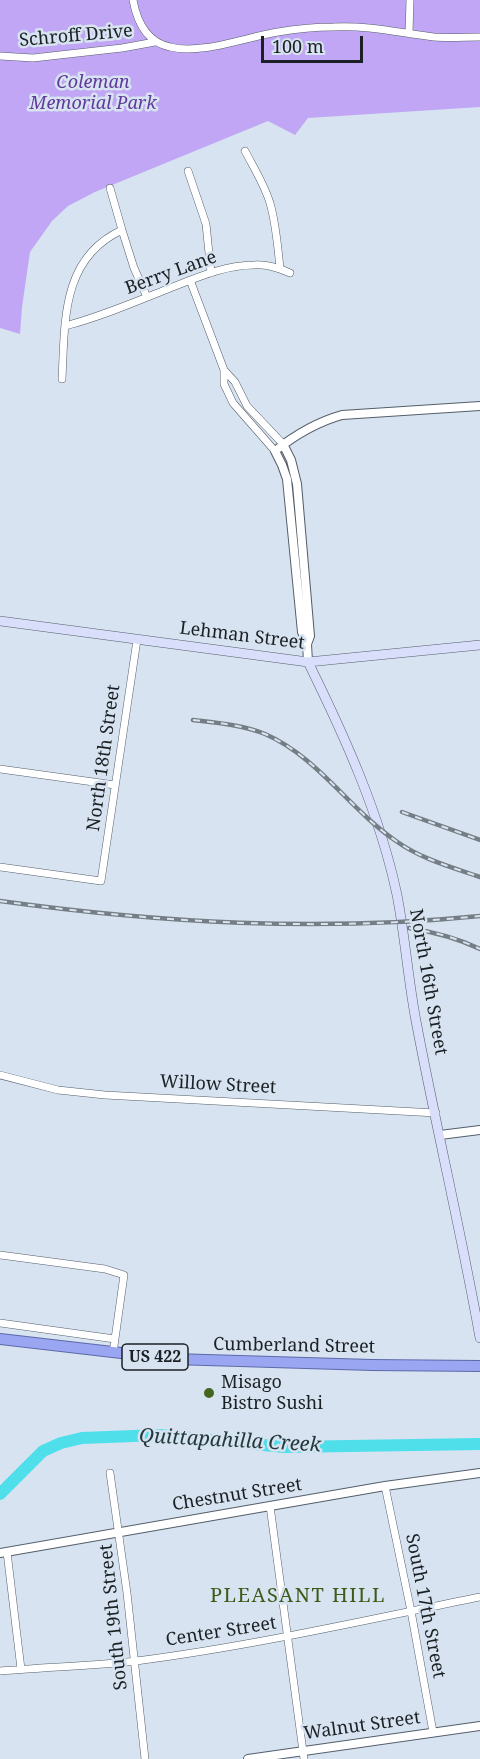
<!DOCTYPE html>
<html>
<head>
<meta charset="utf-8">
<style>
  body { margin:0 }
  #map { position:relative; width:480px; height:1759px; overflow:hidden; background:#d7e3f0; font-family:"Noto Serif",serif }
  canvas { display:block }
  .scale { position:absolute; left:261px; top:36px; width:102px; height:27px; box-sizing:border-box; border:3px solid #1b2024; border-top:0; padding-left:8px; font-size:18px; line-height:21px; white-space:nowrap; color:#1b2024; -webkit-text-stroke:4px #d7e3f0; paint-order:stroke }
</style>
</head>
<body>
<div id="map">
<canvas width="480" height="1759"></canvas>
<div class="scale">100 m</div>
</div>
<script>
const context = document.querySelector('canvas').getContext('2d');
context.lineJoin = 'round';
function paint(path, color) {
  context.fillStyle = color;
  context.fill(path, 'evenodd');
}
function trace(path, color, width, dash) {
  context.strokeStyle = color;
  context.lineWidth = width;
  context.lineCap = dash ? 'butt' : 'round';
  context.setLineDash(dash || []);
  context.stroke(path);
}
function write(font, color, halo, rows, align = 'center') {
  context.font = font + ' "Noto Serif",serif';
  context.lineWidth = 5;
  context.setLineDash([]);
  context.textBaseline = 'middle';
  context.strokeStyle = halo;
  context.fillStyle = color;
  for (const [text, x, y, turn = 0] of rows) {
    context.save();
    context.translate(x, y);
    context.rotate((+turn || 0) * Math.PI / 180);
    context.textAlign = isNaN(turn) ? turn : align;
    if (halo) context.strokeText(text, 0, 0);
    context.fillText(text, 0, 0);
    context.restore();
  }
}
const green = new Path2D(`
  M0,0H480V107L308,118L295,135L268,121L95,192L68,206L52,221L30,252L22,307L20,334L0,328Z`);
const river = new Path2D(`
  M0,1494L43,1451L61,1443L82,1438L159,1435L284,1447L480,1444`);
const minor = new Path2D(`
  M133,0C137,22 147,42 170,47C201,55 246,37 278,32C296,29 315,27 333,27C368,25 400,33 434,37C449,38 465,37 480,37
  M409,33L410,0
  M0,56L33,58L122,48L155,42
  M245,151C254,168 264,184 270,203C276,224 278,247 280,269
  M188,171L206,224L211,273
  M110,188L122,230
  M190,280L224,370V384L233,403L275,451
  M65,326C100,317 135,302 170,288C196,278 225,265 254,265C267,264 278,268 290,273
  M224,370L235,382L247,406L283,444
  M62,379C65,322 61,258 122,230L134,268L147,297
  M0,769L115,785
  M0,867L101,881L137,640
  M0,1075L58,1090L105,1095L436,1113
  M0,1255L105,1269L124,1275L113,1353
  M0,1323L115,1339
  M110,1473L127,1593L145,1759
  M385,1486L411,1611L433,1732
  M270,1506L304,1759
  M7,1552L21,1669
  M0,1671C45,1667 91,1666 136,1661C252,1646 366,1620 480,1597`);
const tertiary = new Path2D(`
  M283,444L291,460L297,484L310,636L307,644
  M308,662L307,644L302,632L287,479L282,465L275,451C295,435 317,422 342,415L480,406
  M440,1135L480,1130
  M0,1553L270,1506L385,1486L480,1473
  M248,1759L480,1726`);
const secondary = new Path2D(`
  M0,621L308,662L480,645
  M308,662C344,735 380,814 397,895C405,936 408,979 416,1021C436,1127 461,1231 480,1338`);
const trunk = new Path2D(`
  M0,1339L173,1359L372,1365L480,1366`);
const rail = new Path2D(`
  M193,720C218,723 243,725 265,734C318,757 349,809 396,841C421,859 451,867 480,877
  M402,812L480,840
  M0,901C160,923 319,932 480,916
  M409,928C434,932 457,938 480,949`);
const markers = [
  [209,1393,6,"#44671f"]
];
const shields = [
  [155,1357,66]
];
const shieldNames = [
  ["US 422",155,1357]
];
const streetNames = [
  ["Schroff Drive",76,36,-5],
  ["Berry Lane",171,273,-20],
  ["Lehman Street",242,636,7],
  ["North 18th Street",104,758,-82],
  ["North 16th Street",428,982,80],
  ["Willow Street",218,1085,3],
  ["Cumberland Street",294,1346,1],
  ["Chestnut Street",237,1495,-9],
  ["South 17th Street",425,1606,79],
  ["South 19th Street",114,1617,-96],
  ["Center Street",221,1632,-9],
  ["Walnut Street",362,1726,-8]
];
const parkNames = [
  ["Coleman",93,83],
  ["Memorial Park",93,104]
];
const poiNames = [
  ["Misago",221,1383],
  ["Bistro Sushi",221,1404]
];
const waterNames = [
  ["Quittapahilla Creek",230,1441,3]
];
const neighbourhoodNames = [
  ["PLEASANT HILL",298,1596]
];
paint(green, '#c1a6f5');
trace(river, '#4edfeb', 12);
trace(minor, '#545e6a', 8);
trace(tertiary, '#545e6a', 10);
trace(secondary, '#545e6a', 10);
trace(trunk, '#5d69a8', 12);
trace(minor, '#fff', 7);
trace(tertiary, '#fff', 8);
trace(secondary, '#d9defa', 9);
trace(trunk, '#9aa6f2', 10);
trace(rail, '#757d85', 4.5);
trace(rail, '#d7e3f0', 2, [7]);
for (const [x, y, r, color] of markers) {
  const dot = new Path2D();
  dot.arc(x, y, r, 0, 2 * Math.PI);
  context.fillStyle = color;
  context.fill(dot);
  trace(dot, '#d7e3f0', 2);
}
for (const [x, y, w] of shields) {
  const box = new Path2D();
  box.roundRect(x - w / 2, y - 13, w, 26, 4.5);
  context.fillStyle = '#d7e3f0';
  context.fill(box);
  trace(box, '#1b2024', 1.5);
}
write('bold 16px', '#1b2024', null, shieldNames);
write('18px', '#1b2024', '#d7e3f0', streetNames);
write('italic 18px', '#623a9b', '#d7e3f0', parkNames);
write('18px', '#1b2024', '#d7e3f0', poiNames, 'left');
write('italic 20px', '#223a3c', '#d7e3f0', waterNames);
context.letterSpacing = '1.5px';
write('20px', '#3c5b19', '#d7e3f0', neighbourhoodNames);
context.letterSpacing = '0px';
</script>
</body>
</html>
